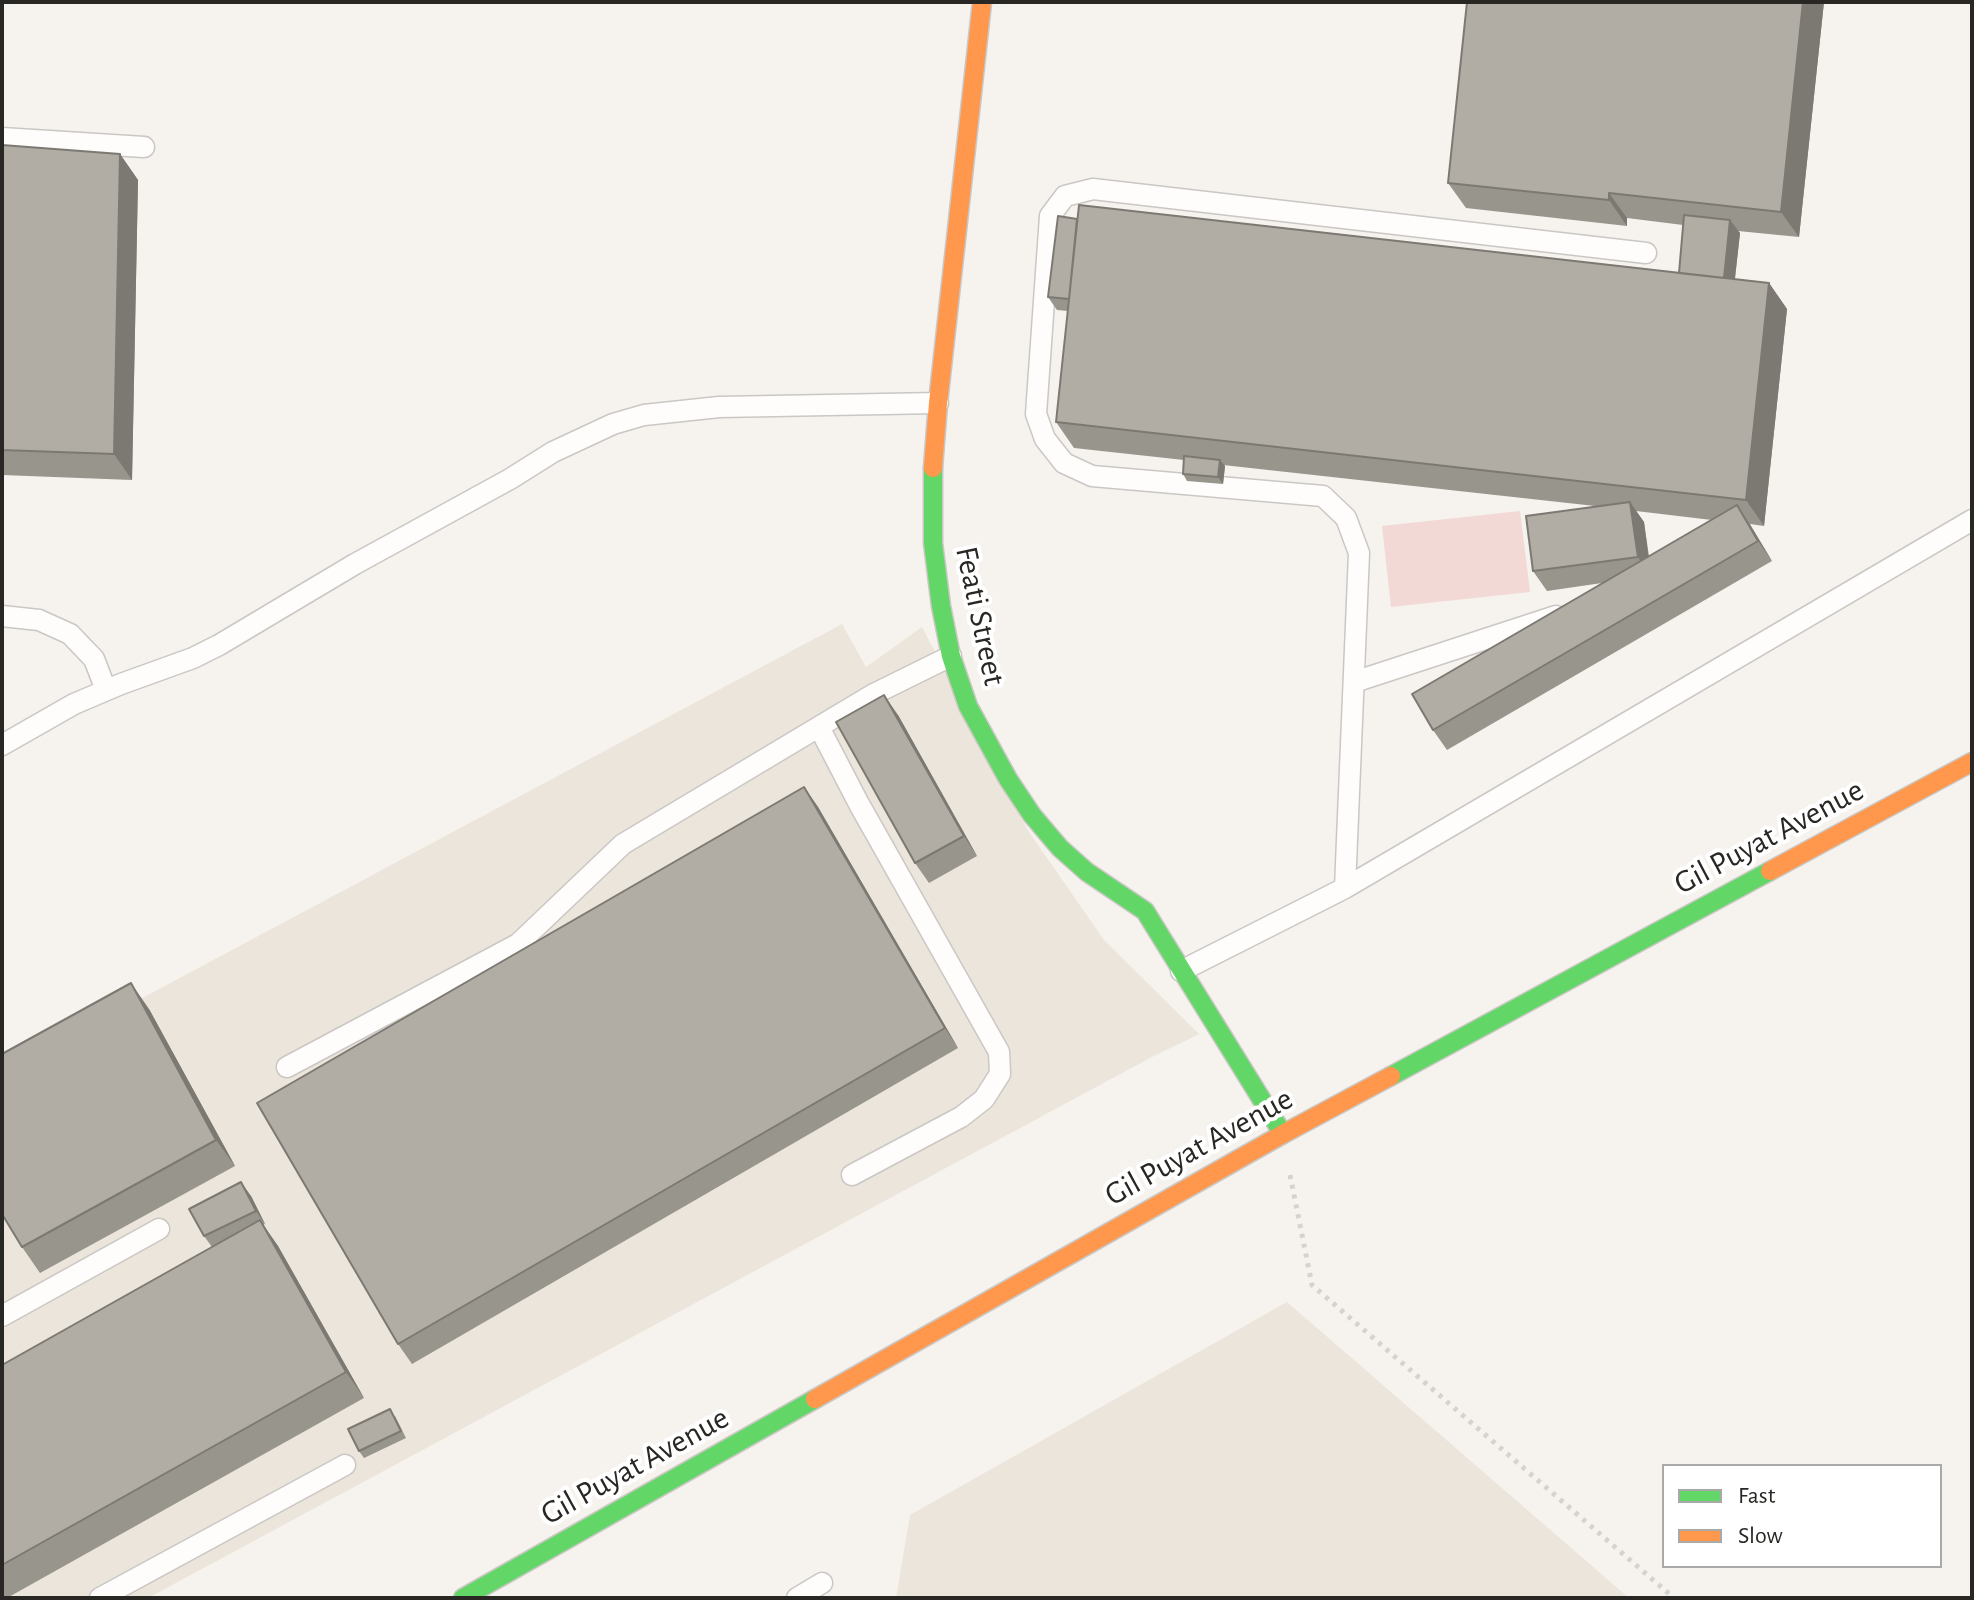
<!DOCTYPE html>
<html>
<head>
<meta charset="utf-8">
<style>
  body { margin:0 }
  #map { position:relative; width:1974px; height:1600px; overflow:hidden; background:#f6f2ee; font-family:"Alegreya Sans",sans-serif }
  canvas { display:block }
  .frame { position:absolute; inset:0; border:4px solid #292724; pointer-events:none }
  .legend { position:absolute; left:1662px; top:1464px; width:280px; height:104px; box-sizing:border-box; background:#fff; border:2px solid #a9a9a7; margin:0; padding:10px 14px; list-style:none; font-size:24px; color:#292724 }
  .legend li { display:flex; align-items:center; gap:16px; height:40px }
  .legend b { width:40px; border:2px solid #a9a9a7 }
</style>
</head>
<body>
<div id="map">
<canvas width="1974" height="1600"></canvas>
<div class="frame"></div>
<ul class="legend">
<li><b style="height:10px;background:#63d668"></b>Fast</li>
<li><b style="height:10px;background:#ff974d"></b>Slow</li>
</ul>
</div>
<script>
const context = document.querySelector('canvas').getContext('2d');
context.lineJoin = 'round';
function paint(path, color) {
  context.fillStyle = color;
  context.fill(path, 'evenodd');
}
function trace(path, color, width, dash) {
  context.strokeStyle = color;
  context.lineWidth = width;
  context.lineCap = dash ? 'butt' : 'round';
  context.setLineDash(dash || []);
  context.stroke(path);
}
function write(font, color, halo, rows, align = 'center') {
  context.font = font + ' "Alegreya Sans",sans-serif';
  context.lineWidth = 8;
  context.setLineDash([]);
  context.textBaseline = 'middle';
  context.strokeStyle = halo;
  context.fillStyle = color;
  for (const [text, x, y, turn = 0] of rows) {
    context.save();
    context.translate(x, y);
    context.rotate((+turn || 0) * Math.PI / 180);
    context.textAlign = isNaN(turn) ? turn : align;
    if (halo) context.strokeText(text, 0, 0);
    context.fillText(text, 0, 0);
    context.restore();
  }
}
const built = new Path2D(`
  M842,624L866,667L922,627L1027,829L1104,940L1199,1034L1150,1058L148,1598H2V1073Z
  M1287,1302L1629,1598H896L910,1515Z`);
const green = new Path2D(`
  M1520,511L1530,592L1391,607L1382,526Z`);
const path = new Path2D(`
  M1290,1175L1312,1285L1674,1598`);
const lane = new Path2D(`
  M2,138L144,147
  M2,616L39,620L70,634L94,659L106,690
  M1354,682L1556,616
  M819,727L859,804L999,1052L1000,1074L984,1099L961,1117L852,1175
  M2,745L74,704L121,684L193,658L219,645L355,564L510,479L553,452L613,424L644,415L719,407L938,403
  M1345,888L1359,553L1346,518L1323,496L1092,476L1064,463L1045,439L1036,414L1050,216L1065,196L1093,189L1646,253
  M1181,971L1345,888L1972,520
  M287,1067L518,944L623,844L872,695L951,656
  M2,1316L159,1229
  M100,1598L345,1465
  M797,1598L822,1583`);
const fast = new Path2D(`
  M933,468V543L941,606L951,656L968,706L1008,779L1032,815L1060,848L1087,872L1145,911L1283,1134
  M1391,1076L1770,871
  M463,1598L815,1399`);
const slow = new Path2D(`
  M933,468L938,403L982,2
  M1770,871L1972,762
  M815,1399L1283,1134L1391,1076`);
const wall = new Path2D(`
  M1824,2L1799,237L1738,231L1740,233L1735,279L1769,283L1787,309L1764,526L1750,524L1772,561L1447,750L1433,730L1602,583L1547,591L1533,571L1595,506L1223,465L1225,466L1223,484L1187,481L1183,474L1184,460L1074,448L1056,422L1068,311L1057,310L1048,297L1679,273L1683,225L1627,218V226L1466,208L1448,183ZM1636,511L1712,520L1649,556L1644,522Z
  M2,145L120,154L138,180L132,480L2,475Z
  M898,715L977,856L929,883L915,863Z
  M804,787L818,807L958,1048L412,1364L398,1344Z
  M149,1009L235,1166L40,1273L22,1247Z
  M251,1196L265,1224L263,1225L278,1246L364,1398L7,1598H2V1365L212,1247L204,1236Z
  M395,1416L406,1438L364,1458L359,1451Z`);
const shadedWall = new Path2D(`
  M1803,2H1824L1799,237L1781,212Z
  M120,154L138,180L132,480L114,454Z
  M1609,193L1627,218V226L1609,200Z
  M1730,220L1740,233L1733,295L1723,281Z
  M1769,283L1787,309L1764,526L1746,500Z
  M1220,460L1225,466L1223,484L1218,477Z
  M1630,502L1644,522L1651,577L1638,557Z
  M1737,505L1750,525L1772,561L1758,541Z
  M884,695L898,715L977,856L964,836Z
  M804,787L818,807L958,1048L945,1028Z
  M131,983L149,1009L235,1166L216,1140Z
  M241,1182L251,1196L265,1224L256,1211Z
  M260,1220L278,1246L364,1398L346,1372Z`);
const building = new Path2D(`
  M1467,2H1803L1781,212L1609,193V200L1448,183Z
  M2,145L120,154L114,454L2,450Z
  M1079,205L1769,283L1746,500L1056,422Z
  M1684,215L1730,220L1724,278L1679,273Z
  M1058,216L1077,219L1069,299L1048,297Z
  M1184,456L1220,460L1218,477L1183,474Z
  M1630,502L1638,557L1533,571L1526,516Z
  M1737,505L1758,541L1433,730L1412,694Z
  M884,695L964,836L915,863L836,722Z
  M804,787L945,1028L398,1344L257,1103Z
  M131,983L216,1140L22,1247L2,1214V1054Z
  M241,1182L256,1211L204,1236L189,1209Z
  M260,1220L346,1372L2,1565V1365Z
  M390,1409L401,1431L359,1451L348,1429Z`);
const streetNames = [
  ["Feati Street",980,616,78],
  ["Gil Puyat Avenue",1769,837,-28],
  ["Gil Puyat Avenue",1199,1147,-29],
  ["Gil Puyat Avenue",635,1466,-29]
];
paint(built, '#ece5db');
paint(green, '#f2d9d5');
trace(lane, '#cac7c4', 23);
trace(fast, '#cac7c4', 21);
trace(slow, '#cac7c4', 21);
trace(path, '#d5d3d2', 5, [4, 6]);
trace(lane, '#fefdfc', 20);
trace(fast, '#63d668', 18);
trace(slow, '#ff974d', 18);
paint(wall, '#98958d');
paint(shadedWall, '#7c7973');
paint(building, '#b1ada4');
trace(building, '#7c7973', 2);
write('32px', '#292724', '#fff', streetNames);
</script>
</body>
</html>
